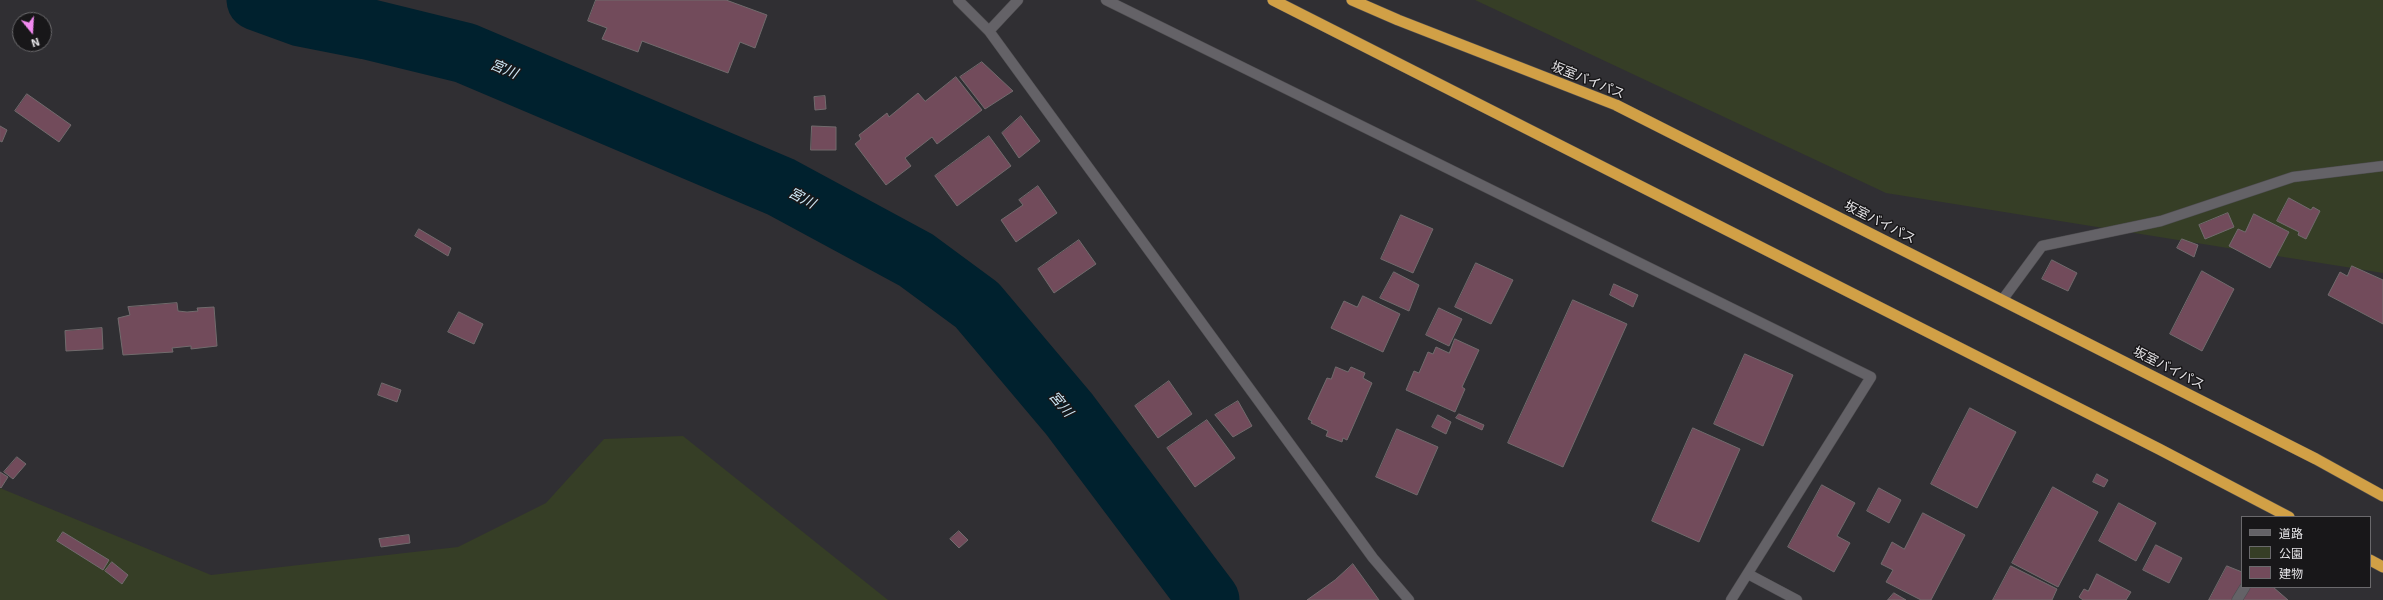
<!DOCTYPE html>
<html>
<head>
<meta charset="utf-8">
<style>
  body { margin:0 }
  #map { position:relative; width:2383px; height:600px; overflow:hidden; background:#302f33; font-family:"Exo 2","Noto Sans JP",sans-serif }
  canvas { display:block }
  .legend { position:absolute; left:2241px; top:516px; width:130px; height:72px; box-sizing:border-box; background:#181719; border:1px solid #6a696c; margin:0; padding:5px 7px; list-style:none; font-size:12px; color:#e6e5e8 }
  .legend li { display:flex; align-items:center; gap:8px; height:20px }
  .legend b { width:20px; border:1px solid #6a696c }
  .north { position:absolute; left:12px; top:12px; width:40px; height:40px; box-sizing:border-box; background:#181719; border:1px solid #6a696c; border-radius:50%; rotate:162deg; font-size:11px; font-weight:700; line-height:16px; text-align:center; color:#e6e5e8 }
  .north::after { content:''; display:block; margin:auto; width:14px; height:18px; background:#f38af1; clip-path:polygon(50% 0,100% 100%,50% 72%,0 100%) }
</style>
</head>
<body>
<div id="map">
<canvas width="2383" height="600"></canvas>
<ul class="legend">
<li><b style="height:5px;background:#646267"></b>道路</li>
<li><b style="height:11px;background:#363e26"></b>公園</li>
<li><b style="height:11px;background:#724b5b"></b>建物</li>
</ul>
<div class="north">N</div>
</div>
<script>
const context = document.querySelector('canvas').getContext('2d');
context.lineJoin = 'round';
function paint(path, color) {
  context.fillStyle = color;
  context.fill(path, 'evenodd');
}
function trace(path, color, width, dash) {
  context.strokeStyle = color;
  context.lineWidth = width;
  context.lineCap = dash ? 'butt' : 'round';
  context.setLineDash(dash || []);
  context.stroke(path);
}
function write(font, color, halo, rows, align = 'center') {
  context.font = font + ' "Exo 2","Noto Sans JP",sans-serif';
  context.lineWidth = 3;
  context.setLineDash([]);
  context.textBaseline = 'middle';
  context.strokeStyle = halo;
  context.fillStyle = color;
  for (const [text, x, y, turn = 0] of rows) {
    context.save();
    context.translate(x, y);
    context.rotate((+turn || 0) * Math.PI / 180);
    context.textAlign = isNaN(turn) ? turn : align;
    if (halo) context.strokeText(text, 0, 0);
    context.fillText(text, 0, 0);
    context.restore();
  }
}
const green = new Path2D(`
  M1475,0H2383V273L1886,193Z
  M683,436L888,600H0V488L211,575L458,547L546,503L604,439Z`);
const river = new Path2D(`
  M257,0L301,16L367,29L465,53L781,187L916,260L977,305L1069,414L1209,600`);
const building = new Path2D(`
  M596,0H726L767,15L755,48L740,42L728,73L642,41L638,52L602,39L607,28L588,21Z
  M982,62L1013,91L985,109L960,77Z
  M956,77L982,110L937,144L932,137L905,158L911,166L886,185L855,144L861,139L859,135L887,113L889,117L918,93L925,101Z
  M27,94L71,125L59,142L15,111Z
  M825,96L826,109L815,110L814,97Z
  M1021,116L1040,141L1019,158L1002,133Z
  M0,126L7,130L2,142L0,141Z
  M812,126L836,127V150H811Z
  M989,136L1011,166L957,206L935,176Z
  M1038,186L1057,213L1016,242L1001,220L1023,205L1019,200Z
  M2289,198L2311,210L2313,207L2320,211L2306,239L2298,235L2299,232L2277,221Z
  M2228,213L2234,227L2205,239L2199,225Z
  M2254,214L2289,232L2270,268L2229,246L2238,229L2245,232Z
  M1401,215L1433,229L1413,273L1381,259Z
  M419,229L451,248L448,256L415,236Z
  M2182,239L2198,245L2194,257L2177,248Z
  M1079,240L1096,264L1054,293L1038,269Z
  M2052,260L2077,273L2068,291L2042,279Z
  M1476,263L1513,280L1491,324L1455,307Z
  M2352,266L2383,280V324L2328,295L2340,272L2347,276Z
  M2202,271L2234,289L2202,351L2170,334Z
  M1394,272L1419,285L1409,311L1380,298Z
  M1614,284L1638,295L1633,307L1610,295Z
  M1363,296L1400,314L1383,352L1331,328L1344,301L1357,307Z
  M1573,300L1627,324L1563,467L1508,443Z
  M177,303L178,311L187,312L198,311L197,308L214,307L217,346L191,349V346L172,348L173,352L123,355L118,318L130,315L128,307Z
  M1439,308L1462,319L1449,346L1426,335Z
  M459,312L483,324L474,344L448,332Z
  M102,328L103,349L66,351L65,331Z
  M1455,339L1479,350L1462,387L1465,389L1455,412L1406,390L1414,371L1419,373L1428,352L1433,354L1436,347L1449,353Z
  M1745,354L1793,375L1763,446L1714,424Z
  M1336,367L1348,372L1351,367L1365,373L1363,378L1372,383L1347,440L1343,438L1342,442L1326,436L1328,431L1311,423L1312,421L1308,419L1327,378L1331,379Z
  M1169,381L1192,414L1158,438L1135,406Z
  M382,383L401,390L397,402L378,395Z
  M1238,401L1252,426L1233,437L1215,415Z
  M1970,408L2016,432L1977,508L1931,484Z
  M1459,414L1484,425L1482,430L1456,418Z
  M1438,415L1451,422L1446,434L1432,427Z
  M1207,420L1235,458L1195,487L1167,448Z
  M1693,428L1740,449L1699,542L1652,521Z
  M1397,429L1438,447L1417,495L1376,477Z
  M17,457L26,464L13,479L4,472Z
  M0,472L8,477L1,488L0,487Z
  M2097,474L2108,480L2104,487L2093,482Z
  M1822,485L1855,503L1837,536L1850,543L1834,572L1788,547Z
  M2053,487L2098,512L2058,587L2012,563Z
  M1879,488L1901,500L1889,523L1867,511Z
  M2119,503L2156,523L2136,561L2099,541Z
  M1923,513L1965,535L1931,600H1921L1886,582L1893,570L1881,564L1892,542L1904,549Z
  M959,531L968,540L959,548L950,539Z
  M63,532L109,560L103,570L57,541Z
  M409,535L410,543L381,547L379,539Z
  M2156,545L2182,558L2169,583L2143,570Z
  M112,562L128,575L122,584L105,571Z
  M1353,564L1379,600H1307L1335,580Z
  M2011,566L2057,589L2052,600H1993Z
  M2227,566L2242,572V587H2273L2288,600H2209Z
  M2097,574L2131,592L2126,600H2083L2079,597L2084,589L2088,591Z
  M1894,593L1906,600H1888Z`);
const minor = new Path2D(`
  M958,0L989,31L1373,558L1409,600
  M1106,0L1871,377L1731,600
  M989,31L1018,0
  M2003,299L2042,246L2161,221L2293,177L2383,166
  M1748,574L1797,600
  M2237,600L2245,587`);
const trunk = new Path2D(`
  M1273,0L2159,449L2289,517
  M1352,0L1398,20L1616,105L2316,459L2383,496
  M2370,560L2383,567`);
const streetNames = [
  ["坂室バイパス",1588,80,22],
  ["坂室バイパス",1880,222,27],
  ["坂室バイパス",2169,368,27]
];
const waterNames = [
  ["宮川",504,69,23],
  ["宮川",802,198,28],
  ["宮川",1061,404,50]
];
paint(green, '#363e26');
trace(river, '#00212e', 61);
paint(building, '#724b5b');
trace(building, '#716b6d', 1);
trace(minor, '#4e4d50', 11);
trace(trunk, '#4e4d50', 12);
trace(minor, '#646267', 10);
trace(trunk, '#d1a046', 11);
write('13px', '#e6e5e8', '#181719', streetNames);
write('italic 14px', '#cde8f6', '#181719', waterNames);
</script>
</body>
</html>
